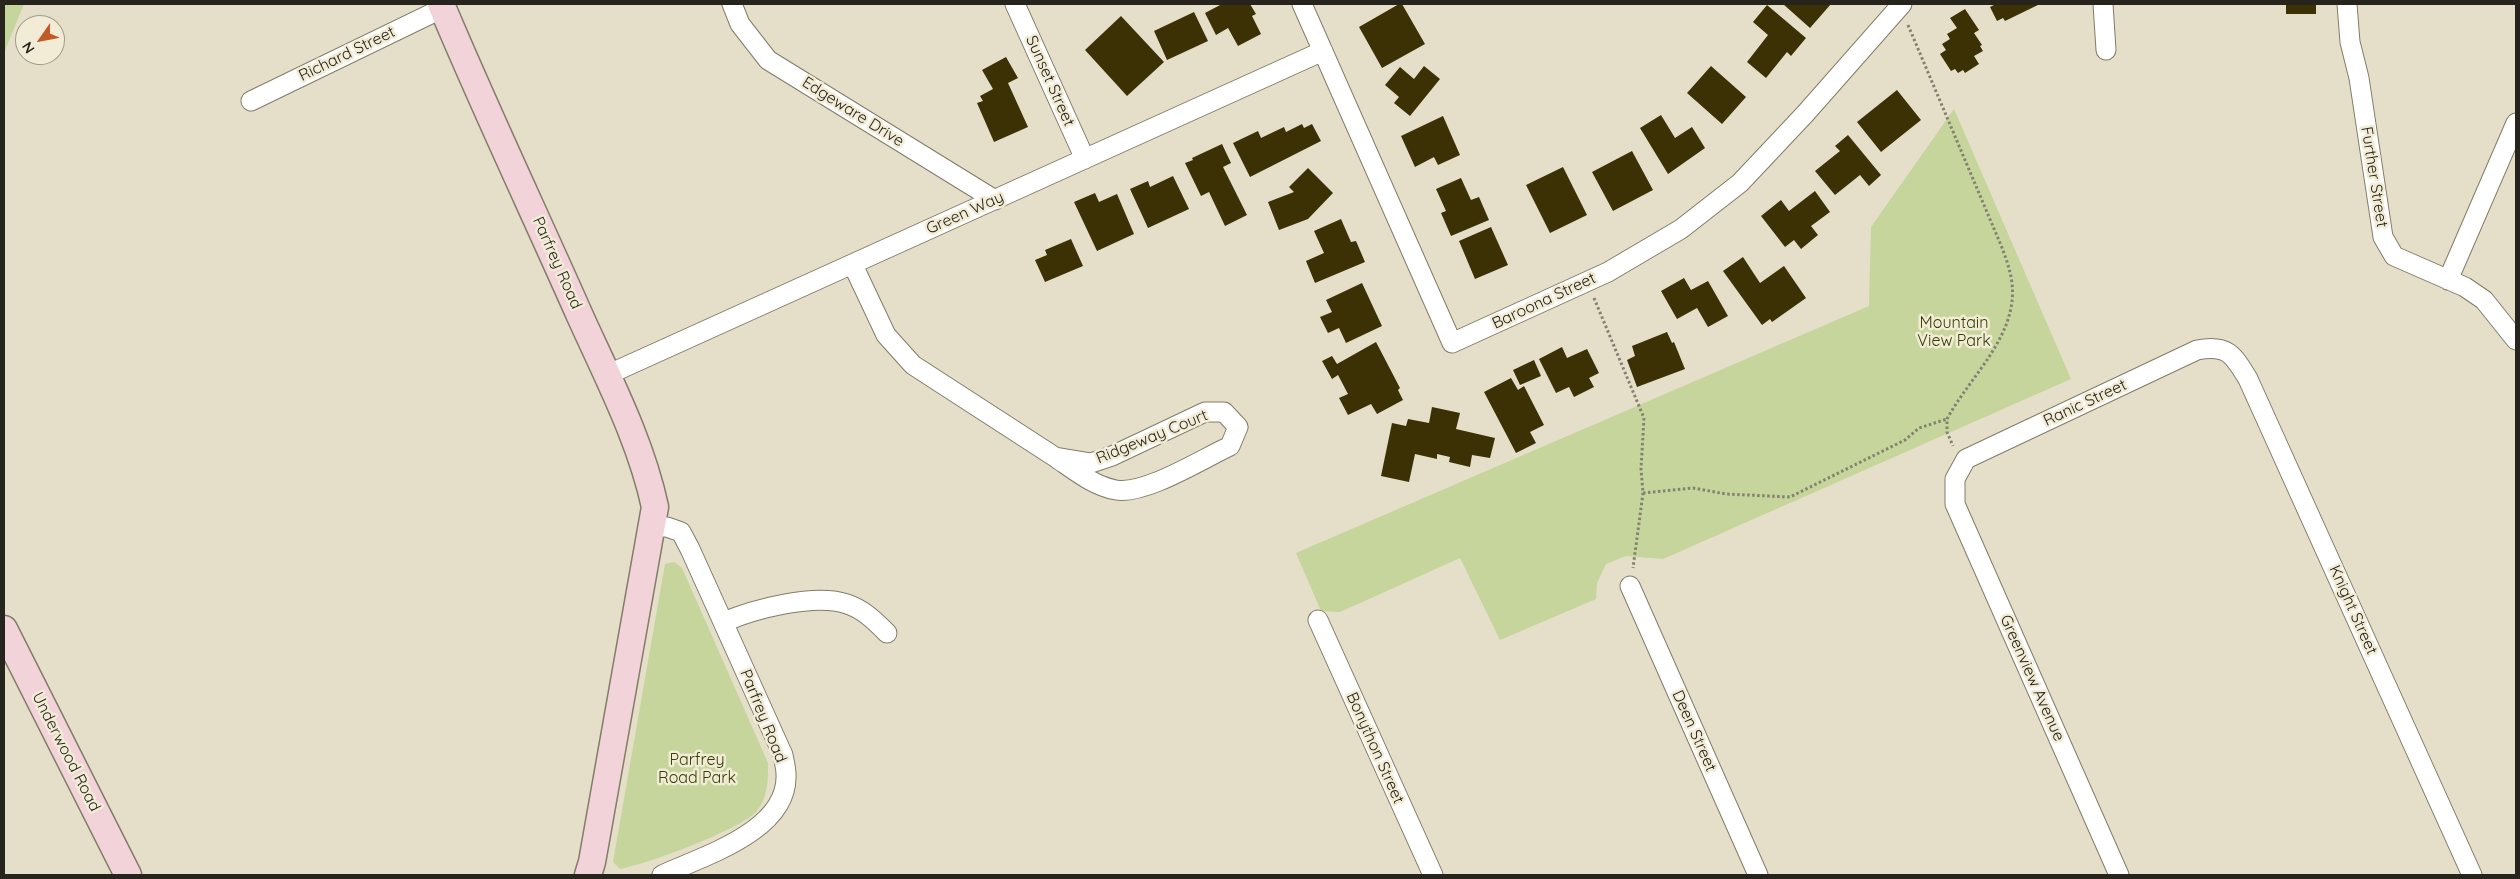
<!DOCTYPE html>
<html>
<head>
<meta charset="utf-8">
<style>
  body { margin:0 }
  #map { position:relative; width:2520px; height:879px; overflow:hidden; background:#e5dec9; font-family:Quicksand,sans-serif }
  canvas { display:block }
  .frame { position:absolute; inset:0; border:5px solid #26241c; pointer-events:none }
  .north { position:absolute; left:15px; top:15px; width:50px; height:50px; box-sizing:border-box; background:#f2ecd6; border:1px solid #a09c8c; border-radius:50%; rotate:237deg; font-size:14px; font-weight:700; line-height:20px; text-align:center; color:#26241c }
  .north::after { content:''; display:block; margin:auto; width:18px; height:22px; background:#bf5b28; clip-path:polygon(50% 0,100% 100%,50% 72%,0 100%) }
</style>
</head>
<body>
<div id="map">
<canvas width="2520" height="879"></canvas>
<div class="frame"></div>
<div class="north">N</div>
</div>
<script>
const context = document.querySelector('canvas').getContext('2d');
context.lineJoin = 'round';
function paint(path, color) {
  context.fillStyle = color;
  context.fill(path, 'evenodd');
}
function trace(path, color, width, dash) {
  context.strokeStyle = color;
  context.lineWidth = width;
  context.lineCap = dash ? 'butt' : 'round';
  context.setLineDash(dash || []);
  context.stroke(path);
}
function write(font, color, halo, rows, align = 'center') {
  context.font = font + ' Quicksand,sans-serif';
  context.lineWidth = 5;
  context.setLineDash([]);
  context.textBaseline = 'middle';
  context.strokeStyle = halo;
  context.fillStyle = color;
  for (const [text, x, y, turn = 0] of rows) {
    context.save();
    context.translate(x, y);
    context.rotate((+turn || 0) * Math.PI / 180);
    context.textAlign = isNaN(turn) ? turn : align;
    if (halo) context.strokeText(text, 0, 0);
    context.fillText(text, 0, 0);
    context.restore();
  }
}
const green = new Path2D(`
  M4,4H24L4,53Z
  M1954,109L2071,379L1663,559L1626,556L1606,564L1597,583L1596,599L1500,640L1460,558L1340,612L1321,611L1296,553L1869,306L1871,227Z
  M674,562L682,568L768,763C768,780 768,797 757,811C740,830 647,864 620,869L613,862L665,564Z`);
const building = new Path2D(`
  M1222,4H1250L1256,14L1252,16L1261,34L1238,46L1228,28L1216,35L1205,13Z
  M1399,4H1402L1425,44L1382,68L1359,27Z
  M1783,4H1831L1810,28Z
  M1996,4H2040L2005,21L2003,18L1997,21L1990,7Z
  M2286,4H2316V14H2286Z
  M1767,5L1806,38L1791,56L1787,52L1766,78L1747,62L1768,35L1753,22Z
  M1965,9L1979,30L1974,33L1982,45L1980,46L1983,51L1974,56L1979,64L1965,73L1963,70L1958,73L1955,69L1951,71L1940,54L1946,50L1942,44L1950,39L1947,34L1957,28L1950,18Z
  M1194,12L1208,41L1167,60L1154,31Z
  M1121,16L1164,62L1127,96L1085,50Z
  M1006,57L1018,78L1008,83L1028,127L994,142L977,103L983,101L980,96L993,89L982,70Z
  M1424,66L1440,79L1410,116L1394,103L1399,97L1385,85L1400,67L1414,79Z
  M1711,66L1746,97L1722,124L1687,93Z
  M1897,90L1921,120L1881,152L1857,122Z
  M1661,115L1675,138L1692,127L1705,148L1668,174L1640,128Z
  M1443,116L1460,155L1438,165L1434,157L1415,167L1401,136Z
  M1302,124L1304,128L1312,124L1321,141L1250,177L1233,143L1258,131L1261,138L1284,127L1286,132Z
  M1848,135L1881,175L1869,186L1860,175L1835,195L1815,171L1840,151L1835,146Z
  M1222,144L1231,163L1223,167L1247,215L1225,226L1209,192L1201,196L1185,163L1193,160L1192,158Z
  M1632,151L1653,190L1613,211L1592,172Z
  M1563,167L1587,215L1550,233L1526,185Z
  M1308,168L1333,193L1308,219L1279,230L1268,202L1294,192L1289,187Z
  M1173,176L1189,209L1148,228L1130,189L1148,181L1150,187Z
  M1461,178L1471,200L1479,197L1489,220L1451,236L1441,213L1446,211L1436,189Z
  M1815,191L1830,212L1811,226L1818,235L1801,249L1794,240L1785,247L1761,216L1781,200L1789,211Z
  M1095,193L1099,202L1117,194L1134,234L1097,251L1074,202Z
  M1341,219L1351,242L1356,241L1365,262L1315,283L1306,261L1324,253L1314,231Z
  M1491,227L1508,265L1475,279L1459,241Z
  M1071,239L1083,266L1045,282L1035,260L1047,255L1045,250Z
  M1743,257L1760,283L1784,266L1806,298L1772,322L1770,319L1762,325L1723,271Z
  M1684,278L1691,290L1708,281L1728,316L1708,327L1697,308L1677,319L1661,291Z
  M1362,283L1382,326L1346,343L1339,328L1328,333L1320,317L1332,312L1326,300Z
  M1667,332L1672,343L1674,342L1685,369L1637,387L1627,360L1635,356L1632,346Z
  M1376,342L1400,388L1398,390L1403,400L1377,414L1371,404L1348,415L1339,398L1348,394L1338,375L1332,379L1322,361L1332,356L1337,364Z
  M1562,347L1567,358L1587,349L1599,373L1589,378L1594,387L1574,397L1569,387L1556,393L1539,359Z
  M1534,360L1541,376L1520,385L1513,370Z
  M1511,378L1518,390L1524,386L1544,425L1530,432L1536,443L1516,453L1484,392Z
  M1432,407L1460,413L1456,429L1495,438L1490,458L1472,455L1470,467L1449,462L1450,457L1437,454V459L1415,454L1409,482L1381,476L1392,423L1406,426L1408,419L1429,423Z`);
const path = new Path2D(`
  M1908,25L1992,224C2000,243 2009,262 2012,283C2018,336 1970,376 1947,419V432L1953,446
  M1594,298L1644,418L1641,469L1643,493L1633,568
  M1643,493L1693,488L1726,494L1790,497L1905,440L1919,428L1947,419`);
const street = new Path2D(`
  M732,4L740,24L768,60L995,200
  M1015,4L1085,159
  M1302,4L1452,343L1608,272L1681,229L1740,183L1805,114L1902,4
  M2103,4L2106,50
  M2347,4L2350,42L2359,78L2383,237L2394,256L2465,287L2484,300L2516,340
  M251,101L443,8
  M853,265L886,335L913,365L1055,457
  M2448,280L2516,123
  M607,375L1323,51
  M1205,412H1224L1238,427L1230,446C1202,459 1145,495 1116,490C1093,486 1073,469 1055,457L1091,463L1112,456Z
  M650,527H667L681,532L690,549L783,755C784,761 786,768 786,774C789,831 703,856 662,875
  M1630,586L1758,875
  M1318,620L1433,875
  M724,622C754,609 815,593 847,604C863,609 875,621 887,633
  M2119,875L1955,504V479L1966,459L2197,350C2227,344 2233,354 2248,379L2472,875`);
const secondary = new Path2D(`
  M441,4C485,109 534,212 580,316C608,378 641,441 655,507L592,862L588,875
  M4,629L128,875`);
const streetNames = [
  ["Richard Street",347,54,-26],
  ["Sunset Street",1050,81,66],
  ["Edgeware Drive",853,112,32],
  ["Further Street",2374,177,81],
  ["Green Way",965,213,-24],
  ["Parfrey Road",557,263,66],
  ["Baroona Street",1544,301,-25],
  ["Ranic Street",2085,403,-25],
  ["Ridgeway Court",1152,437,-22],
  ["Knight Street",2353,610,66],
  ["Greenview Avenue",2032,678,66],
  ["Parfrey Road",763,716,68],
  ["Deen Street",1694,731,66],
  ["Bonython Street",1375,748,66],
  ["Underwood Road",66,752,63]
];
const parkNames = [
  ["Mountain",1954,323],
  ["View Park",1954,341],
  ["Parfrey",697,760],
  ["Road Park",697,778]
];
paint(green, '#c5d59b');
paint(building, '#3c3104');
trace(street, '#827c68', 21);
trace(secondary, '#827c68', 29);
trace(path, '#858172', 3, [2.5, 2.5]);
trace(street, '#fff', 19);
trace(secondary, '#f1d3d9', 26);
write('16px', '#26241c', '#f2ecd6', streetNames);
write('16px', '#333e03', '#f2ecd6', parkNames);
</script>
</body>
</html>
